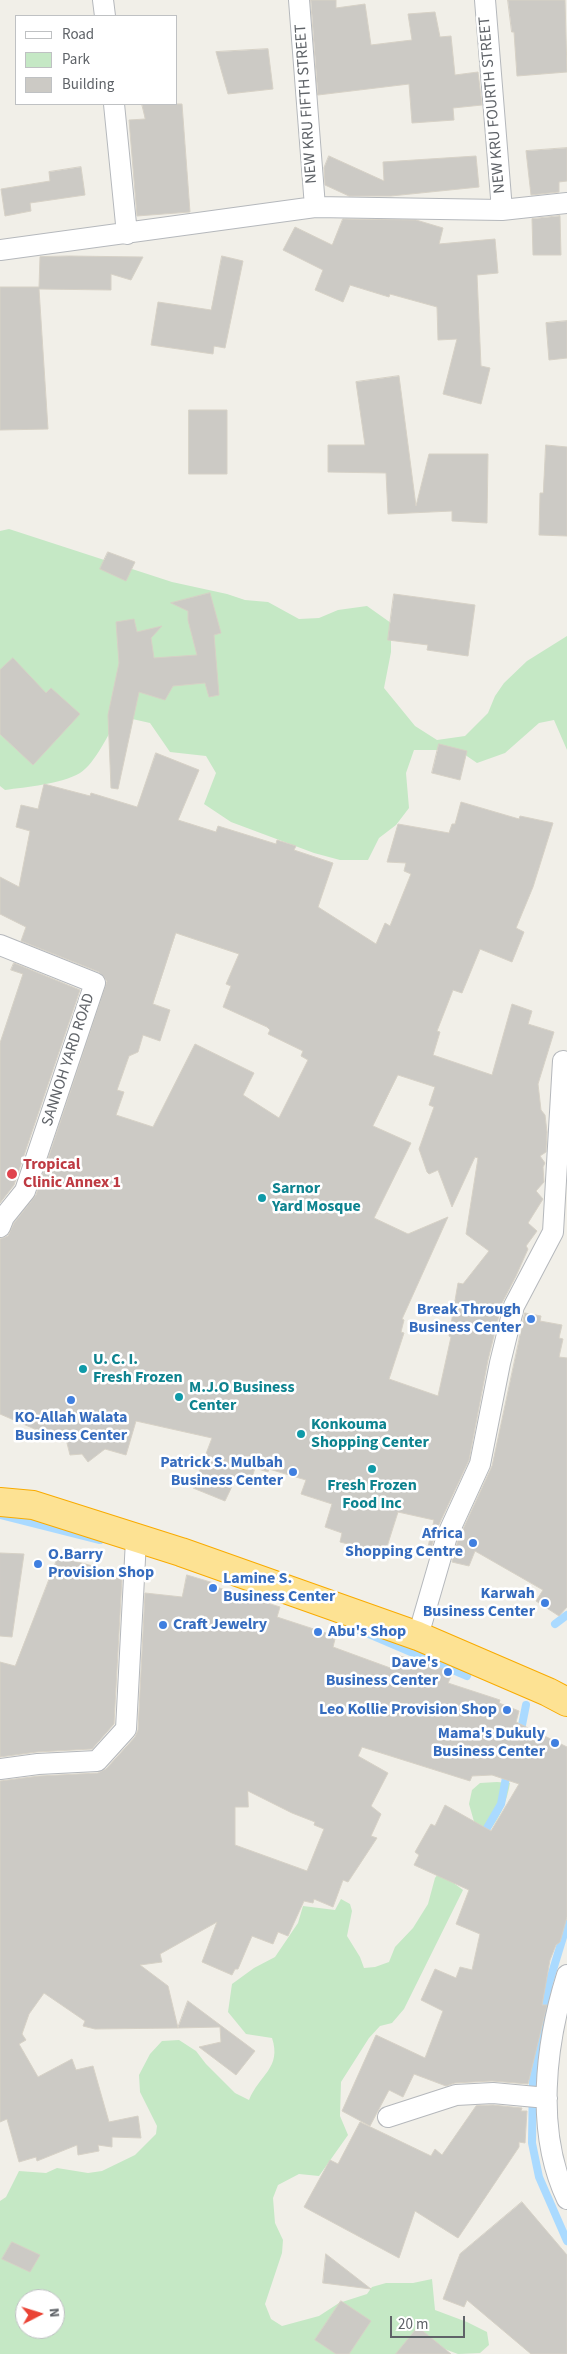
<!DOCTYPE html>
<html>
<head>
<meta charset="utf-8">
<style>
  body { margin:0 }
  #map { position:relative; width:567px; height:2354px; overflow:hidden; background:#f1efe8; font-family:"Source Sans 3",sans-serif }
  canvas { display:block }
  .legend { position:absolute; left:15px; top:15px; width:162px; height:90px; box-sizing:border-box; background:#fff; border:1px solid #bfc1c3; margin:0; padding:6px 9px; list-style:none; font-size:15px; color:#5f6368 }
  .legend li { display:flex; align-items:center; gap:10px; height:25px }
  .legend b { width:25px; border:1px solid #bfc1c3 }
  .north { position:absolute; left:15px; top:2289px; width:50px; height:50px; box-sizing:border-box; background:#fff; border:1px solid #bfc1c3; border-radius:50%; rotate:85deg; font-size:14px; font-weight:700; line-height:20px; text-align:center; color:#5f6368 }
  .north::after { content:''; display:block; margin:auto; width:18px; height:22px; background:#ea4335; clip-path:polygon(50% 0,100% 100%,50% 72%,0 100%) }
  .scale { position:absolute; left:390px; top:2316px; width:75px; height:22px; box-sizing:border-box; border:2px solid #5f6368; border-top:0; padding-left:6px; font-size:15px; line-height:18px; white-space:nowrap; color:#5f6368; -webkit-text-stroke:4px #fff; paint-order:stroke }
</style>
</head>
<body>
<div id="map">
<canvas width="567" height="2354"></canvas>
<ul class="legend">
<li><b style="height:6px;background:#fff"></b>Road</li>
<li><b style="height:14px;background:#c5e8c5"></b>Park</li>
<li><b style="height:14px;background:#cccac5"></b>Building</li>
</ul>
<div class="north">N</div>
<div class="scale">20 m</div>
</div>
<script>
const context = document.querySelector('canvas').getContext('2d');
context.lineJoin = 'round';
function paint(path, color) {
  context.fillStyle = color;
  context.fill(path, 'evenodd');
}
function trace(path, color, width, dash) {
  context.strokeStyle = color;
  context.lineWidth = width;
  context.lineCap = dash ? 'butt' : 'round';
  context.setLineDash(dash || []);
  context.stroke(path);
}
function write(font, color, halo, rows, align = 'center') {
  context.font = font + ' "Source Sans 3",sans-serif';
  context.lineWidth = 5;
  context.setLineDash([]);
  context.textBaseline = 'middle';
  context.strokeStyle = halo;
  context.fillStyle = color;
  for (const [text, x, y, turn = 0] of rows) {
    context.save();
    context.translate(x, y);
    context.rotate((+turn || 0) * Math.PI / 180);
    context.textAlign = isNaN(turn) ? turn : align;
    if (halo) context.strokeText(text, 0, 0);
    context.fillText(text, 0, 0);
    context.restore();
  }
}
const green = new Path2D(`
  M9,529L172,582L227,594L245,600L268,602L299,619L319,618L338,610L367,606L391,623V652L384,688L415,726L437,740L465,736L488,713L495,696L504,683L527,661L567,636V750L554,720L539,723L505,753L477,763L458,750H414L406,773L409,808L396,825L379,838L368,860H340L314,853L231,822L204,804L216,773L206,756L170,752L150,723L119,716C110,731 95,764 80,773C61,784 26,787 5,790L0,786V531Z
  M497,1782L510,1783C504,1818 489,1830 469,1857C463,1865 459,1875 455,1884L463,1890L404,2009L392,2023L380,2026L369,2038L341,2082L340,2116L348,2135L319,2176L299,2174L278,2185L273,2198L275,2223L283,2240L282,2253L265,2304L271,2319L282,2326L319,2316L339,2303L367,2294L372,2287L386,2283H413L432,2279L435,2310L467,2322L487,2332L489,2345L480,2353L458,2354L439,2347L416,2354H0V2201L6,2197L19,2171L46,2173L57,2168L88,2173L102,2171L135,2155L156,2134L157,2126L140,2092L139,2075L150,2054L162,2041L179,2040L196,2051L206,2064L235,2093L249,2100C259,2075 282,2068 272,2038L246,2034L228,2012L232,1984L254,1968L275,1957L298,1923L303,1906L335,1910L341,1899L350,1904L352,1911L347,1936L360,1957L364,1968L375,1967L389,1962L395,1947L413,1928L428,1904L435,1878L475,1825L469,1804L472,1790L480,1783ZM25,2299H55V2329H25Z`);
const stream = new Path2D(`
  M0,1515L100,1540
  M343,1623L467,1676
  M555,1624L567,1615
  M520,1735L526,1705
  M487,1828L501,1804L507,1772
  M567,1924L549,1983L533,2075L532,2143L539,2177L567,2241`);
const building = new Path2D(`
  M311,0H336V8L365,4L371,45L412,40L408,14L435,12L440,37L451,36L455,75L478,72L482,105L453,108L454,120L412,123L409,84L318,95Z
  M508,0H565L567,72L517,76L514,32H512Z
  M268,49L273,89L228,94L216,52Z
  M142,104H182L190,212L137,216L129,120L145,119Z
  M567,148V181L559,182V192L531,195L526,151Z
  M329,156L384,181L383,162L476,156L479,187L391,196H349L325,185L324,168Z
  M81,167L85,195L30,203L31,211L5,216L1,189L50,181L49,172Z
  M560,216L561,255H533L532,219Z
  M343,219L416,220L443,228L439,244L495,239L498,273L477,275L481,366L490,368L481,404L443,394L457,339L438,340L437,307L390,294L389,297L350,285L343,302L315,290L323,270L283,250L295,227L332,245Z
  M69,256L143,257L131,280L111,274V290L39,289L48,429L0,430V287H39L40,257Z
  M222,256L243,261L225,348L214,346L213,354L151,345L158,302L211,310Z
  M567,321V358L549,360L546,323Z
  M399,376L416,506L429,454H488L487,523L452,521V511L388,514L386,473L328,472V445H365L356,382Z
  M189,410H227V474H189Z
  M546,445L567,447V536L539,535L540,493H543Z
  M108,552L135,562L126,581L100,569Z
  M210,593L221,633L214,635L219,695L209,697L205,683L173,686L165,700L139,692L118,789L111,788L108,715L119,663L116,622L134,619L137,632L162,626L151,638L154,658L197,655L188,620V611L171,603Z
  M394,594L475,605L468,656L427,650L428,645L388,640Z
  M13,658L46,693L51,688L80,714L33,765L0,734V670Z
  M439,744L467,751L460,780L432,773Z
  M156,753L199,770L178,820L216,832L218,826L276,844L277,840L296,846L294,850L333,863L318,907L376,944L385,923L390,926L411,874L404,871L406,863L387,862L398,824L449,833L452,824H455L461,802L519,819L520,816L553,823L533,887L516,928L524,932L512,962L480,949L462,993L453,990L437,1031L440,1032L433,1055L492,1075L512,1004L532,1011L528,1024L554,1032L538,1084L541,1110L545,1115L547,1132L546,1152L540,1156L545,1163L543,1167L544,1182L536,1191L543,1199L528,1223L537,1231L526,1246L528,1249L516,1276L502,1303L488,1360L469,1460L436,1531L429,1556H426L434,1520L398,1512L385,1553L340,1542L342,1533L325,1527L332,1504L301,1494L306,1480L269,1469L268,1472L255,1468L250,1484L235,1480L225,1501L193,1488L212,1438L136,1421L126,1455L105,1449L88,1462L82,1454L70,1455L66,1439L37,1430L0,1414V1239L8,1236L14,1223L36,1195L107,981L99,972L21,941L26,927L0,914V877L19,887L30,831L16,827L21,805L38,809L44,784L90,796L91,793L137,807ZM176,933L239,954L226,984L231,986L223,1007L267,1027L270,1030L268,1034L303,1051L301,1056L308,1060L279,1118L243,1095L254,1073L195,1044L153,1127L116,1115L124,1092L117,1090L129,1056L138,1052L143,1035L160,1041L170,1010L153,1004ZM398,1075L435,1087L429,1105L434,1107L419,1149L427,1172L429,1174L438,1170L452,1207L475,1157L478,1158L466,1234L489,1251L463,1284L458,1283L449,1336L451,1337L438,1396L389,1379L404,1333L401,1332L404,1320L402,1319L448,1217L408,1234L374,1218L411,1143L373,1126Z
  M14,963L80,990L14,1185L0,1203V1043L23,974L11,970Z
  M525,1313L541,1316L540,1321L562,1325L559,1338L563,1339L559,1357L567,1358V1607L559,1616L536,1601L543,1590L475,1551L469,1566L452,1562L458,1540L492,1466Z
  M0,1553L24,1554L12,1637L0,1636Z
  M58,1557L93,1566L92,1573L122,1578L114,1724L92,1749L37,1752L0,1757V1662L15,1666Z
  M187,1575L217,1584L216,1587L280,1607L277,1617L329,1634L328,1636L335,1639L333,1647L393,1669L397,1657L400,1656L453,1672L448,1683L500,1700L499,1703L519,1711L516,1722L567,1747V1917L560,1942L556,1945L550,1960L542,2005H547L528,2084L492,2081L455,2083L446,2086L414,2074L403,2097L389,2090L370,2126L342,2111L376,2035L425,2058L443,2011L421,2000L435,1969L456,1978L460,1967L472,1970L480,1934L456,1924L469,1890L414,1865L419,1855L415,1852L431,1824L435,1826L445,1805L491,1831L519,1784L492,1775L472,1776L470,1781L362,1747L358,1756L388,1773L371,1806L381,1814L371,1836L377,1838L348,1882L343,1880L333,1907L314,1899L313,1903L304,1901L288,1936L278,1932L273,1944L252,1936L238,1969H235L232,1975L202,1962L217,1922L160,1954L162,1962L140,1965L168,1986L178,2028L95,2029L83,2026L85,2021L44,1993L29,2014L22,2034L26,2040L19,2044L38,2077L72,2059L76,2070L93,2066L109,2122L138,2116L141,2138L112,2137V2147L98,2145L99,2151L78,2155L77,2145L37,2161L36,2157L19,2162L7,2119L0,2122V1781L39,1776L98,1773L106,1769L135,1737L138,1730L145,1593L182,1597ZM248,1791L292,1813L315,1822L314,1825L324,1829L307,1871L235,1845V1807H248Z
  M188,2001L255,2051L236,2075L199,2047L221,2042L220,2027L178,2028Z
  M493,2105L522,2108L521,2111H527L525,2143L519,2142V2147L458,2238L415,2211L399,2258L304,2207L330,2160L338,2164L360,2122L431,2156L435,2149L442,2155L476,2106Z
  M522,2202L567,2255V2354H531L467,2300L464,2307L443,2299L460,2254Z
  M12,2242L40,2255L30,2272L2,2259Z
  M326,2254L371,2289L323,2283Z
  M341,2301L371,2321L349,2354H336L315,2340Z
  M418,2327L451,2354H396Z`);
const street = new Path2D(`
  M103,0L105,16
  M299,0L315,207
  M485,0L502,210
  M114,104L127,234
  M0,250L315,207L502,210L567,203
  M0,945L95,983L25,1191L4,1217L0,1227
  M418,1636L447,1536L480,1464L500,1363L514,1306L553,1232L563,1061
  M0,1769L38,1764L97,1761L126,1729L136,1540
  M567,1975C545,2045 535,2132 567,2199
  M388,2117L456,2095L493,2093L547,2098`);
const highway = new Path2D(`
  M0,1502L33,1505L181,1552L418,1636L548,1692L567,1702`);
const markers = [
  [12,1174,6,"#e0444e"],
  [262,1198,5,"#0f9aa8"],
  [531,1319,5,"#3f7fe0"],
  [83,1369,5,"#0f9aa8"],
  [179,1397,5,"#0f9aa8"],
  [71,1400,5,"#3f7fe0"],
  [301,1434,5,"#0f9aa8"],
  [372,1469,5,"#0f9aa8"],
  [293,1472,5,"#3f7fe0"],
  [473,1543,5,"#3f7fe0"],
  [38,1564,5,"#3f7fe0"],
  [213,1588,5,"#3f7fe0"],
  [545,1603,5,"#3f7fe0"],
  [163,1625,5,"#3f7fe0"],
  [318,1632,5,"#3f7fe0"],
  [448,1672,5,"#3f7fe0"],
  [507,1710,5,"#3f7fe0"],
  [555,1743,5,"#3f7fe0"]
];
const streetNames = [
  ["NEW KRU FIFTH STREET",307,104,-94],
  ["NEW KRU FOURTH STREET",493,105,-95],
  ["SANNOH YARD ROAD",69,1060,-72]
];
const healthNames = [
  ["Tropical",23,1165],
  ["Clinic Annex 1",23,1183]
];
const cultureNames = [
  ["Sarnor",272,1189],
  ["Yard Mosque",272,1207],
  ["U. C. I.",93,1360],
  ["Fresh Frozen",93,1378],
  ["M.J.O Business",189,1388],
  ["Center",189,1406],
  ["Konkouma",311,1425],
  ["Shopping Center",311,1443],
  ["Fresh Frozen",372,1486,"center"],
  ["Food Inc",372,1504,"center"]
];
const shopNames = [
  ["Break Through",521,1310],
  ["Business Center",521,1328],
  ["KO-Allah Walata",71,1418,"center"],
  ["Business Center",71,1436,"center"],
  ["Patrick S. Mulbah",283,1463],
  ["Business Center",283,1481],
  ["Africa",463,1534],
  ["Shopping Centre",463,1552],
  ["O.Barry",48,1555,"left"],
  ["Provision Shop",48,1573,"left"],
  ["Lamine S.",223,1579,"left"],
  ["Business Center",223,1597,"left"],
  ["Karwah",535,1594],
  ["Business Center",535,1612],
  ["Craft Jewelry",173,1625,"left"],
  ["Abu's Shop",328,1632,"left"],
  ["Dave's",438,1663],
  ["Business Center",438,1681],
  ["Leo Kollie Provision Shop",497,1710],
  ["Mama's Dukuly",545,1734],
  ["Business Center",545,1752]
];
paint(green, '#c5e8c5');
trace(stream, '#aadaff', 8);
paint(building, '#cccac5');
trace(building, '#d6d1c6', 1);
trace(street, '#b5b8bc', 22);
trace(highway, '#f9ab00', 30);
trace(street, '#fff', 20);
trace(highway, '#fde293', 28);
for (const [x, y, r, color] of markers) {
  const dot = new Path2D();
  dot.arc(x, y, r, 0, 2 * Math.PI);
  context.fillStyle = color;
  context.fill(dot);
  trace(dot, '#fff', 2);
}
write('16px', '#5f6368', '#fff', streetNames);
write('bold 16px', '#be3a42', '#fff', healthNames, 'left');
write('bold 16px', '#0d838f', '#fff', cultureNames, 'left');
write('bold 16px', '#366cbe', '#fff', shopNames, 'right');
</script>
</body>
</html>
